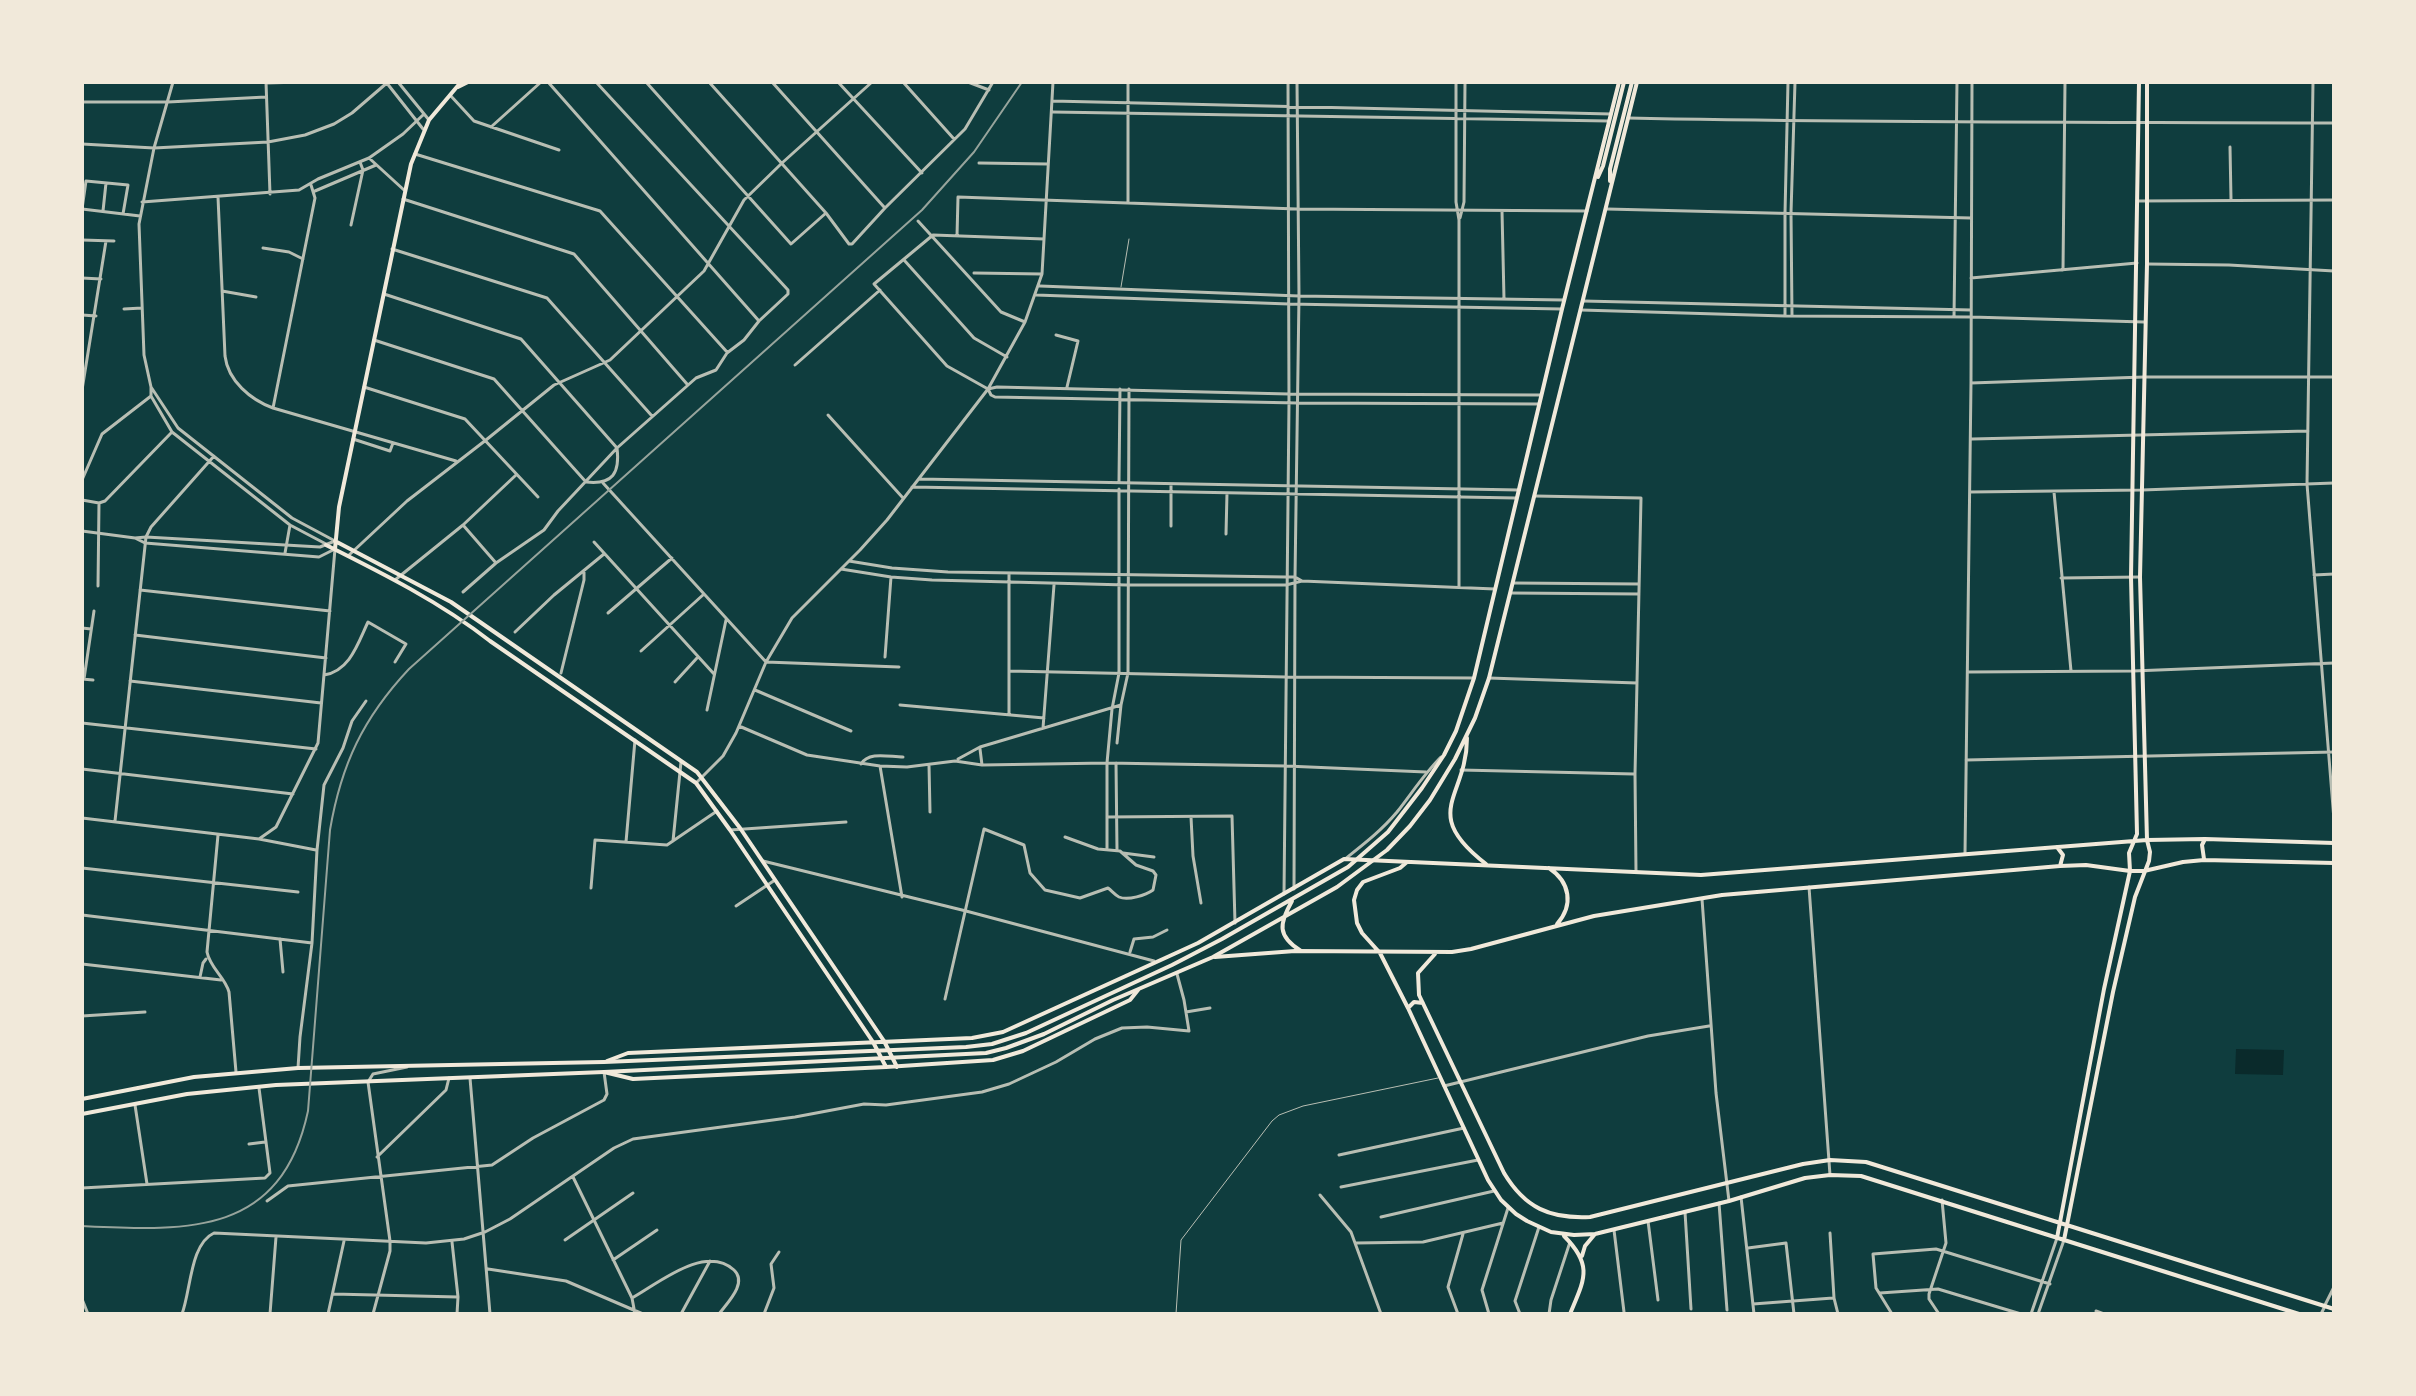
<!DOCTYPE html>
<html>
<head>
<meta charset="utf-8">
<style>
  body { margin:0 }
  #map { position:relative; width:2416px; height:1396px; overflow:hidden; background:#0f3d3e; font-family:Inter,sans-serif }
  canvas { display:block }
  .frame { position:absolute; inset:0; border:84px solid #f1e9da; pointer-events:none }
</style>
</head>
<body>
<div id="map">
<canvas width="2416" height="1396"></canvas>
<div class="frame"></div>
</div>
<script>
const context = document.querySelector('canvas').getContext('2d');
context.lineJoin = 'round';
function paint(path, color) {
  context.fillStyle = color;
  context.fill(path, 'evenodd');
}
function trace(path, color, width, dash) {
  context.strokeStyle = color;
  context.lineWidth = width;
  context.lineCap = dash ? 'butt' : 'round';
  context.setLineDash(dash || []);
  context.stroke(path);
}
const water = new Path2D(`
  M2236,1049L2284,1050L2283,1075L2235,1074Z`);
const service = new Path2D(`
  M1121,287L1129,239
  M1176,1314L1181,1240L1272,1121L1279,1115L1303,1106L1438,1078`);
const minor = new Path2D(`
  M173,82L154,148L139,224L144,355L151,387V396L172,432L290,525L326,544
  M266,82L270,194
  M386,82L423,129
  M398,82L429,120
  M548,82L759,321
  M646,82L791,244L826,213
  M709,82L826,213L849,244H852L885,208L965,129L993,82
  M772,82L884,207
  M838,82L922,173
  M903,82L954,139
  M968,82L989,90
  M1456,82V202L1459,220V587
  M2313,82L2307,484L2334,820
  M266,83L301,82
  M450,95L474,121L559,150
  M1052,101L1611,114
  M82,102H168L266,97
  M1053,112L1609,121
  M1628,118C1863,123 2099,122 2334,123
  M491,127L541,82
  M82,144L154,148L268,142L305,135L334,124L352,113L388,82
  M2230,147L2231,199
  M415,154L600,211L727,352
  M369,158L404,190
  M979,163L1048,164
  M315,191L376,165
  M218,197L225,356C228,381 251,400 273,408L456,461
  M403,199L574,254L687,384
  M2138,201L2334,200
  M142,202L299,190L318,179L369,158L403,134L424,114
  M1128,202V82
  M82,209L86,181L128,185L123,214
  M82,209L140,216
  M1607,209L1971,218
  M103,211L106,183
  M1502,211L1504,299
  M1460,218L1464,202L1465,82
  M918,221L1001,312L1025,322
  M351,225L363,170L360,162
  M957,236L958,197L1297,209L1587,211
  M1044,239L933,235L874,284L947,366L988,389L991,395L995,397L1298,403L1539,404
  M82,240L114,241
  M263,248L289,252L303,259
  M392,249L547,298L652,416
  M904,260L974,338L1007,357
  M2147,264L2229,265L2334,271
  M2063,270L2065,82
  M974,273L1042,274
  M82,278L101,279
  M1971,278L2137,263
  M1040,286L1299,296L1564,300
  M222,291L256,297
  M1036,295L1289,304L1562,309
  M1583,301L1971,310
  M124,309L142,308
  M1581,310L1785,316L1971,317L2144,322
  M82,315L96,316
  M1785,316V213L1788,82
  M1792,316L1791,213L1795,82
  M1954,317L1957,82
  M1056,335L1078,341L1067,387
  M374,340L494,379L586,482C613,485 620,473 617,448L521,339L384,294
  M795,365L880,290
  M1971,383L2144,377H2334
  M151,387L178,428L292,518L335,541
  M364,387L465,419L538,497
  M988,389L997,387L1289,394L1541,395
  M82,390L106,241
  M273,408L315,198L311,185
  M828,415L903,498
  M353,439L390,451L393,443
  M1972,439L2308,431
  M919,479L1519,490
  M82,480L102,434L151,396
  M1119,481L1120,389
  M603,483L766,662L899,667
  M912,487L1516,498
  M1970,492L2142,490L2334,483
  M2054,492L2071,671
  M1535,496L1641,498L1635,774L1636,872
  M82,500L99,503
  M99,503L105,501L172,432
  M463,525L496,563
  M1171,526V484
  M1226,534L1227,493
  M594,542L714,674
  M285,553L290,525
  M348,556L407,501L486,440L554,385L610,360L704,271L744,200L782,163L872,82
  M849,561L892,568L948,572L1286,577H1295L1302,581L1495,589
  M841,569L891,577L932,580L1127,585H1286L1302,581
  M1009,574V714
  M2314,575L2334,574
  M2061,578L2140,577
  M395,580L463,525L516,475
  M1513,583L1639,584
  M98,586L99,503
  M140,590L330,611
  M463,592L496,563L544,530L558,511L617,448L696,378L716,370L727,353L744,340L759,321L788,294V290L596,82
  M1511,593L1639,594
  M608,613L672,558
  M82,628L91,629
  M515,632L554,595L604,554
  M135,635L326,658
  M641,651L704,594
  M885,657L891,577
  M1009,671L1286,677L1474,678
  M1968,672L2133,671L2334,663
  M561,673L584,580V572
  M324,675C350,671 358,643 368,622L406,644L395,662
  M1489,678L1637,683
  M82,679L93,680
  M84,679L94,611
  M130,681L321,703
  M675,682L697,658
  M755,690L851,731
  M900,705L1044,718
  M707,710L726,620
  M82,723L316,749
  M739,726L807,755L880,766L907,767L955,761L982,765L1107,763L1286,766L1426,772
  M1043,728L1054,585
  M1117,743L1121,705L1128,673L1129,389
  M980,749L982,765
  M958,759L980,747L1121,705
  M1966,760L2334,752
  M1116,763L1117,850
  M861,764C869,751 889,757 903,757
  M929,765L930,812
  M880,766L902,897
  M82,769L293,794
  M1461,770L1634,774
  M696,783L723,756L736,733L766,662L792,618L860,550L887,520L988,389L1025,322L1042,274L1053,82
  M1107,817L1232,816L1235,923
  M1191,817L1193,856L1201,903
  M82,818L259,839L316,850
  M115,821L146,537L151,527L214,456
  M730,830L846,822
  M218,835L207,952C210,968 225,977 229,992L236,1072
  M259,839L276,827L318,743L335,549
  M673,841L681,762
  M626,842L635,740
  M1107,848V763L1112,709L1119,673V489
  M1123,853L1154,857
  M1965,854L1971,383L1972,82
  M763,861L966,911L1154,961
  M82,868L298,892
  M1809,887L1830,1175
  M591,888L595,840L667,845L717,811
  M1294,889L1295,577L1299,296L1297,82
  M1284,894L1289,403L1288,82
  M1702,899L1716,1093L1729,1201
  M736,906L775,880
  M82,915L312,943
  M280,939L283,972
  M1130,952L1134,939L1153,937L1167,930
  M82,964L221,980
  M200,977L203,963L206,959
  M945,999L984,829L1024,845L1030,873L1045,890L1080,898L1108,888C1112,891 1115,895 1119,897C1128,901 1146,895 1153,890L1156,875L1153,871L1136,865L1120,851L1098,849L1065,837
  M1186,1012L1210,1008
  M82,1016L145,1012
  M298,1068L300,1037L312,943L317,850L324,785L343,748L352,721L366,701
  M470,1078L490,1314
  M1444,1086L1648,1036L1709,1026
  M135,1105L147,1184
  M249,1144L265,1142
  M1339,1155L1464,1128
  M377,1157L446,1090L449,1078
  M573,1177L632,1298L635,1314
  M1341,1187L1478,1160
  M82,1188L265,1178L270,1173L259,1088
  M1320,1195L1351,1232L1381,1314
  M1741,1197L1754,1314
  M267,1201L288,1186L492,1165L533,1138L604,1100L607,1094L604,1072
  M1719,1203L1727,1310
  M1685,1212L1691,1309
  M1381,1217L1494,1191
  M1648,1221L1658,1300
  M1614,1230L1624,1312
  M1830,1233L1834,1298L1838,1314
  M565,1240L633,1193
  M452,1242L458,1297L457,1314
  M1356,1243L1423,1242L1503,1223
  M1748,1248L1786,1243L1794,1314
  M613,1260L657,1230
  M488,1269L566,1281L643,1314
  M1880,1293L1938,1289L2021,1314
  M333,1294L458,1297
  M632,1298C659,1283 705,1244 734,1270C748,1283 727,1303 719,1314
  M82,1299L88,1314
  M1753,1304L1833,1298
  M2325,1305L2334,1287
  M2096,1311L2104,1314
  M182,1314C191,1290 190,1244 214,1233L426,1243L464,1239L485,1232L510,1219L614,1148L633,1139L795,1117L864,1104L886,1105L982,1092L1009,1084L1056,1062L1095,1039L1122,1028L1147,1027L1189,1031L1184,1000L1177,974
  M270,1314L276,1237
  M328,1314L344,1241
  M373,1314L390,1251V1241L368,1082L373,1074L407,1067
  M681,1314L710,1261
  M764,1314L774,1288L771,1264L779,1252
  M1458,1314L1448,1287L1463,1234
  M1489,1314L1482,1290L1508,1208
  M1520,1314L1515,1301L1539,1227
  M1549,1314L1551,1300L1570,1242
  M1892,1314L1876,1288L1873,1254L1936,1249L2050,1284
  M1939,1314L1929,1299V1294L1946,1243L1942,1200
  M2031,1314L2057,1238
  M2038,1314L2064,1240`);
const tertiary = new Path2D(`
  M82,531L135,538L146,537L320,547L335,541
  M135,538L145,543L319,557L335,549
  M1345,859C1364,844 1382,830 1397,812C1412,793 1424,774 1441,757
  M2321,1314L2325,1306
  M2333,1314L2334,1311`);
const secondary = new Path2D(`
  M458,87L468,82
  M335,541L451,602L697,772L740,828L884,1041L897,1067
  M326,545C382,573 440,602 490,641L696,783L730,830L873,1042L886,1067
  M335,549L339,507L411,164L429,120L461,82
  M2057,847L2063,855L2060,866
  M2204,859L2202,845L2205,839
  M1407,862L1400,868L1363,882L1357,890L1354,900L1357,923L1362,933L1380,953L1408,1008L1488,1180L1501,1200L1516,1214L1527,1221L1551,1232L1574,1235L1595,1234L1729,1201L1805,1178L1830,1175L1861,1176L2299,1314
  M1549,868C1570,882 1574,905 1557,924
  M1435,954L1418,973L1419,995L1504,1173C1525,1208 1550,1219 1590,1217L1803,1164L1830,1160L1866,1162L2334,1309
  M1215,957L1295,951L1452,952L1471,949L1594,916L1722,895L2060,866L2086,865L2130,871H2144L2183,862L2204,860L2334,863
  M1408,1008L1414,1002L1423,1003
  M607,1061L628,1053L972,1038L1003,1032L1198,943L1344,859L1701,875L2147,840L2205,839L2334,843
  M604,1072L633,1079L886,1067L993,1060L1023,1051L1130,1000L1138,990
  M1564,1236C1594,1266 1584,1280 1570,1314
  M2057,1238L2104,989L2130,871L2129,853L2137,834L2131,577L2139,82
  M2064,1240L2113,992L2135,897L2149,861L2150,852L2147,840L2140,577L2147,264V82
  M1582,1256L1585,1246L1595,1234`);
const trunk = new Path2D(`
  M1598,177L1603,166L1624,82
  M1610,181V169L1632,82
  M1467,738C1467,798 1419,812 1486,864
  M1292,901C1279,924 1277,936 1301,951
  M82,1099L194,1077L298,1068L604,1062L966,1047L992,1044L1026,1033L1172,965L1222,939L1348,867L1388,832L1422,788L1444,755L1456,731L1474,678L1562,309L1619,82
  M82,1114L187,1094L276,1085L604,1072L986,1053L1006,1048L1044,1034L1113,1000L1213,957L1337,887L1387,850L1410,826L1430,800L1455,759L1475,718L1489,678L1637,82`);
const rail = new Path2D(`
  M82,1226C187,1231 281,1237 308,1111L330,830C341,765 363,718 409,669L922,210L974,152L1022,82`);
paint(water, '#0a2a2b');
trace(service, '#b8beb3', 1);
trace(minor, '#b8beb3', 3);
trace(tertiary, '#b8beb3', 3);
trace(secondary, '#f1e9da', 4);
trace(trunk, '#f1e9da', 4);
trace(rail, '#97a49c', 2);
</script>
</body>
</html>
